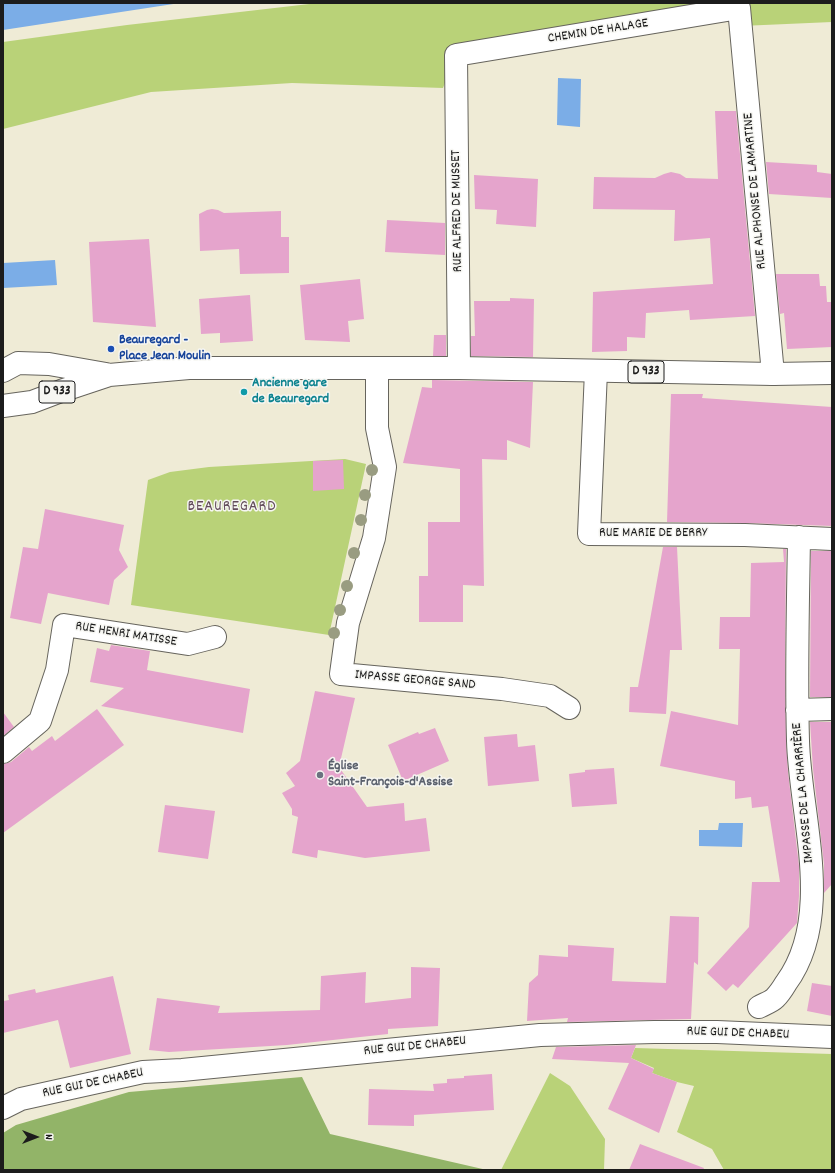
<!DOCTYPE html>
<html>
<head>
<meta charset="utf-8">
<style>
  body { margin:0 }
  #map { position:relative; width:835px; height:1173px; overflow:hidden; background:#efebd6; font-family:Dekko,sans-serif }
  canvas { display:block }
  .frame { position:absolute; inset:0; border:4px solid #1c1c1c; pointer-events:none }
  .north { position:absolute; left:16px; top:1117px; width:40px; height:40px; -webkit-text-stroke:3px #f6f6f2; paint-order:stroke; rotate:90deg; font-size:11px; font-weight:700; line-height:16px; text-align:center; color:#1c1c1c }
  .north::after { content:''; display:block; margin:auto; width:14px; height:18px; background:#1c1c1c; clip-path:polygon(50% 0,100% 100%,50% 72%,0 100%) }
</style>
</head>
<body>
<div id="map">
<canvas width="835" height="1173"></canvas>
<div class="frame"></div>
<div class="north">N</div>
</div>
<script>
const context = document.querySelector('canvas').getContext('2d');
context.lineJoin = 'round';
function paint(path, color) {
  context.fillStyle = color;
  context.fill(path, 'evenodd');
}
function trace(path, color, width, dash) {
  context.strokeStyle = color;
  context.lineWidth = width;
  context.lineCap = dash ? 'butt' : 'round';
  context.setLineDash(dash || []);
  context.stroke(path);
}
function write(font, color, halo, rows, align = 'center') {
  context.font = font + ' Dekko,sans-serif';
  context.lineWidth = 3;
  context.setLineDash([]);
  context.textBaseline = 'middle';
  context.strokeStyle = halo;
  context.fillStyle = color;
  for (const [text, x, y, turn = 0] of rows) {
    context.save();
    context.translate(x, y);
    context.rotate((+turn || 0) * Math.PI / 180);
    context.textAlign = isNaN(turn) ? turn : align;
    if (halo) context.strokeText(text, 0, 0);
    context.fillText(text, 0, 0);
    context.restore();
  }
}
const green = new Path2D(`
  M318,3H832V22L741,26L740,8L456,55L443,88L292,83L151,92L3,129V42L127,25Z
  M345,459L366,464L329,635L131,605L148,480L170,472L209,467Z
  M635,1048L832,1054V1170H724L712,1149L677,1132L694,1086L677,1082L652,1073L654,1068L631,1058Z
  M550,1073L570,1086L605,1139L604,1170H501Z`);
const forest = new Path2D(`
  M302,1077L330,1134L487,1170H3V1133L16,1125L129,1092Z`);
const water = new Path2D(`
  M3,3H180L3,30Z
  M558,78L581,79L580,127L557,125Z
  M55,260L57,285L3,288V263Z
  M719,823H743L742,847L699,846V830H718Z`);
const building = new Path2D(`
  M715,111H736L755,316L690,320L689,310L646,313L645,338L627,337V351L592,352L593,292L713,284L710,238L674,241L675,210L593,209L594,177L655,178L664,174L671,172L680,174L686,178L718,179Z
  M766,162L817,165V172L832,174V198L769,194Z
  M474,175L538,179L536,227L496,224L497,210L475,209Z
  M212,209L218,210L224,213L281,211V237H289V273L240,274L239,249L200,251L199,214L207,210Z
  M387,220L445,223V255L385,252Z
  M149,239L156,327L93,322L89,242Z
  M776,274H819L820,286H826L827,302H832V347L787,349L784,313L780,314Z
  M360,279L364,319L348,321L350,342L305,340L300,285Z
  M250,295L253,341L220,343V333L201,334L199,299Z
  M510,298L534,299L533,357L471,356V336H475L474,301H510Z
  M434,335H446V356H433Z
  M432,380L533,382L530,448L507,440V460L482,459L484,586L463,585V622H419V576H428V522H460V469L403,463L422,387L432,388Z
  M671,394H703L702,398L832,407V526L746,523L667,522Z
  M343,460L344,489L313,491V461Z
  M45,509L124,525L119,550L128,567L114,580L109,605L48,593L41,624L10,618L23,547L38,549Z
  M663,547H677L682,650H670L666,714L629,712L630,687H638Z
  M783,549H786L785,664L786,741L788,772L799,866V896L797,923L738,988L733,984L726,991L707,973L749,927L752,882H780L768,806L752,808L751,797L735,799V781L660,766L671,711L738,725L740,649H719L720,617H750L751,563L784,562Z
  M811,551H832V697H810Z
  M111,645L150,651L147,670L250,689L243,733L101,706L124,688L90,682L97,648L109,651Z
  M315,691L355,698L339,767L367,807L404,803L405,821L426,818L430,851L365,858L318,850L317,858L292,853L298,817L292,815V809L282,793L295,786L286,773L300,761Z
  M97,709L124,745L3,833V764L11,762L29,747L32,751L52,736L55,741Z
  M3,712L14,727L3,736Z
  M810,722H832V884L824,893V864L813,769Z
  M435,728L449,761L403,781L388,745L418,732L419,734Z
  M517,734L518,747L535,745L539,781L488,786L484,737Z
  M614,768L617,804L572,807L569,774L585,772V770Z
  M165,805L215,811L208,859L158,852Z
  M670,916L699,917L698,965L694,962L691,1019L567,1022L568,1018L527,1021L529,983L538,975L539,955L568,957V945L614,948L612,981L666,983Z
  M411,967L440,968L438,1026L388,1029V1034L287,1045L169,1052L149,1050L157,998L220,1006L218,1013L320,1010L321,976L366,972L365,1003L411,998Z
  M113,976L131,1054L70,1068L58,1020L3,1033V1001L9,1000L8,995L35,989L36,993Z
  M812,983L832,986V1016L807,1011Z
  M636,1045L631,1058L654,1069L652,1073L677,1082L659,1133L608,1109L629,1063L552,1059L556,1047Z
  M492,1074L494,1110L414,1115V1126L368,1125L369,1089L434,1091L433,1084L447,1083V1079L464,1078V1076Z
  M640,1144L704,1168L703,1170H629Z`);
const street = new Path2D(`
  M377,368V428L385,467L374,538L348,623L341,674L502,689L550,696L569,708
  M459,368L456,55L739,8L773,374
  M596,371L589,534L745,535L832,539
  M797,710L832,709
  M3,752L40,721L57,670L64,625L188,644L215,637
  M759,1007C764,1004 771,1002 775,998C779,994 783,988 786,983C835,916 800,816 798,741C796,673 798,605 799,537
  M3,1108L21,1099L143,1072L182,1070L540,1035L654,1032H717L832,1037`);
const primary = new Path2D(`
  M3,371L18,363L49,364L106,374
  M3,406L32,402L61,391L109,375L189,368H459L773,374L832,373`);
const trees = [
  [372,470],
  [365,495],
  [361,520],
  [354,553],
  [347,586],
  [340,610],
  [334,633]
];
const markers = [
  [111,349,4,"#1a4fb4"],
  [244,392,4,"#0f9aa8"],
  [320,775,4,"#6b7280"]
];
const shields = [
  [646,372,36],
  [57,392,36]
];
const shieldNames = [
  ["D 933",646,372],
  ["D 933",57,392]
];
const streetNames = [
  ["CHEMIN DE HALAGE",598,32,-9],
  ["RUE ALPHONSE DE LAMARTINE",756,191,-95],
  ["RUE ALFRED DE MUSSET",458,211,-91],
  ["RUE MARIE DE BERRY",653,534],
  ["RUE HENRI MATISSE",126,635,9],
  ["IMPASSE GEORGE SAND",415,681,5],
  ["IMPASSE DE LA CHARRIÈRE",804,793,-95],
  ["RUE GUI DE CHABEU",738,1034,2],
  ["RUE GUI DE CHABEU",415,1047,-6],
  ["RUE GUI DE CHABEU",93,1084,-12]
];
const transitNames = [
  ["Beauregard -",119,341],
  ["Place Jean Moulin",119,357]
];
const cultureNames = [
  ["Ancienne gare",252,384],
  ["de Beauregard",252,400]
];
const worshipNames = [
  ["Église",328,767],
  ["Saint-François-d'Assise",328,783]
];
const quarterNames = [
  ["BEAUREGARD",232,508]
];
paint(green, '#b9d278');
paint(forest, '#92b468');
paint(water, '#7bade7');
paint(building, '#e5a4cc');
trace(street, '#66645d', 24);
trace(primary, '#66645d', 24);
trace(street, '#fff', 22);
trace(primary, '#fff', 22);
context.fillStyle = '#999c81';
for (const [x, y] of trees) {
  context.beginPath();
  context.arc(x, y, 6, 0, 2 * Math.PI);
  context.fill();
}
for (const [x, y, r, color] of markers) {
  const dot = new Path2D();
  dot.arc(x, y, r, 0, 2 * Math.PI);
  context.fillStyle = color;
  context.fill(dot);
  trace(dot, '#f6f6f2', 1.5);
}
for (const [x, y, w] of shields) {
  const box = new Path2D();
  box.roundRect(x - w / 2, y - 11, w, 22, 3);
  context.fillStyle = '#f6f6f2';
  context.fill(box);
  trace(box, '#1c1c1c', 1);
}
write('bold 13px', '#1c1c1c', null, shieldNames);
write('14px', '#1c1c1c', '#f6f6f2', streetNames);
write('bold 14px', '#164399', '#f6f6f2', transitNames, 'left');
write('bold 14px', '#0d838f', '#f6f6f2', cultureNames, 'left');
write('bold 14px', '#5b616d', '#f6f6f2', worshipNames, 'left');
context.letterSpacing = '1px';
write('16px', '#624c5a', '#f6f6f2', quarterNames);
context.letterSpacing = '0px';
</script>
</body>
</html>
